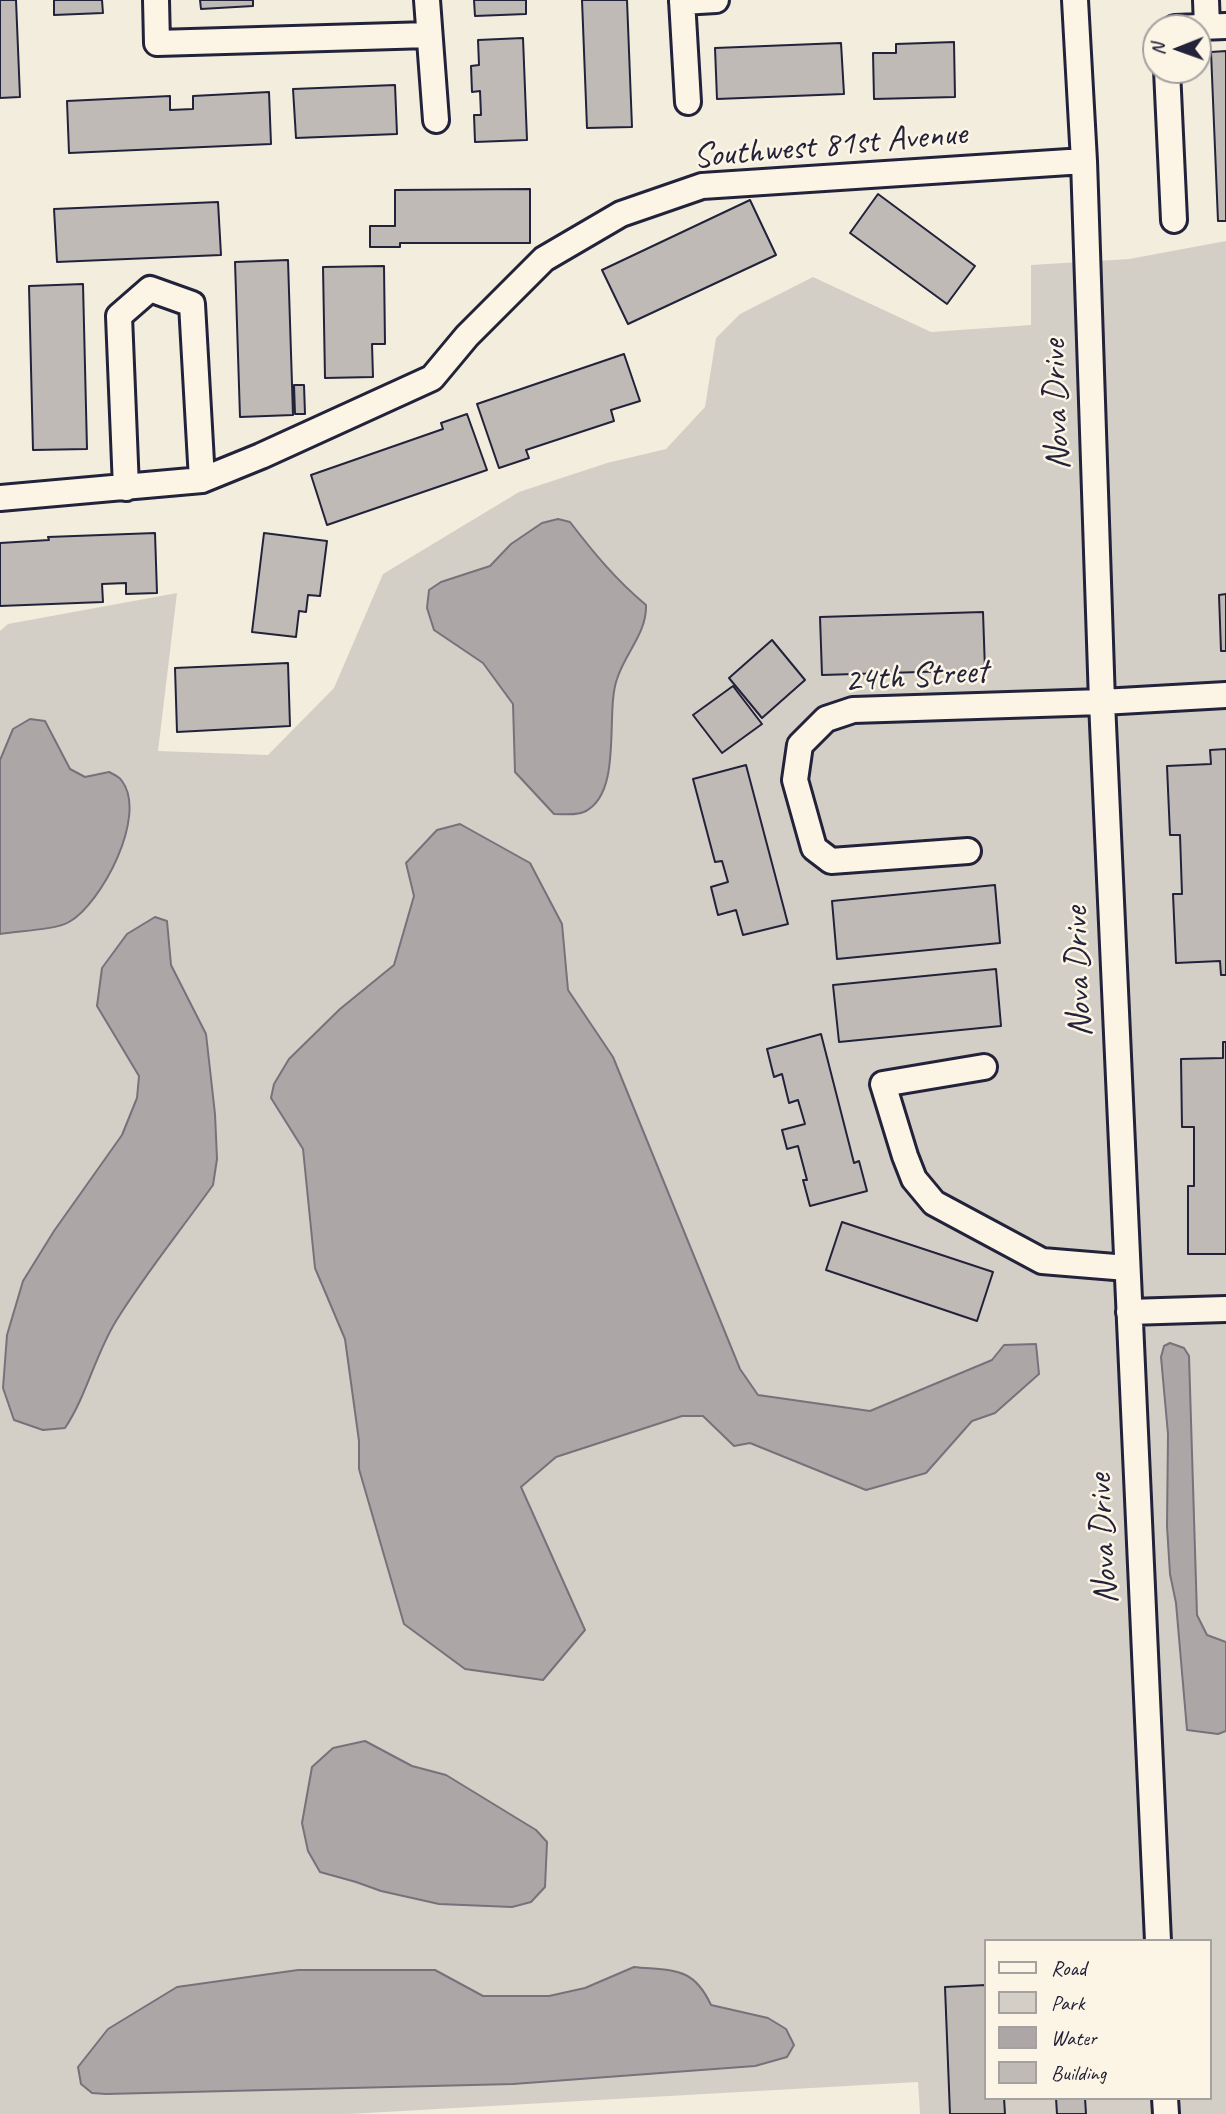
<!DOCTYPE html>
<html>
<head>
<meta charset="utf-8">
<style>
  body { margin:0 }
  #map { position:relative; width:1226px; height:2114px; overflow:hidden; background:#f3edde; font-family:Caveat,sans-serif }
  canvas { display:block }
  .legend { position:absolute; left:984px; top:1939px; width:228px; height:161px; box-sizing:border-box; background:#fcf5e5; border:2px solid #a5a1a1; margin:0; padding:9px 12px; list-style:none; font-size:21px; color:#22223b }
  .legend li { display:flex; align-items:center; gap:14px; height:35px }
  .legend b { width:35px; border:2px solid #a5a1a1 }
  .north { position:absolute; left:1142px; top:14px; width:70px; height:70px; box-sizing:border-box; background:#fcf5e5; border:2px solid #a5a1a1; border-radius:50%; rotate:269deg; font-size:19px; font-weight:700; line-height:28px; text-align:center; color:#22223b }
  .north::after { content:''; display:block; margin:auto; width:24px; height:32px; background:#22223b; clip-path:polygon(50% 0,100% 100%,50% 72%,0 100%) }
</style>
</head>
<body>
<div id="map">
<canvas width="1226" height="2114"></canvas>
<ul class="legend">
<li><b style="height:9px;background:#fcf5e5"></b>Road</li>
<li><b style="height:19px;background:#d4cfc6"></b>Park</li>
<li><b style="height:19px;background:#aca7a6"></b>Water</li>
<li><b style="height:19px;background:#bfbab6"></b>Building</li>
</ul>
<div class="north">N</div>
</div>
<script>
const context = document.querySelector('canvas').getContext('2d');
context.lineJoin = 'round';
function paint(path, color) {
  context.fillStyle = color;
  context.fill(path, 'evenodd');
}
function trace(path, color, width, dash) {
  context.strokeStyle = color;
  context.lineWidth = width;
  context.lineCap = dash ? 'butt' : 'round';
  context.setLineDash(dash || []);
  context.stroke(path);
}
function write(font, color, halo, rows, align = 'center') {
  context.font = font + ' Caveat,sans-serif';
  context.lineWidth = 5;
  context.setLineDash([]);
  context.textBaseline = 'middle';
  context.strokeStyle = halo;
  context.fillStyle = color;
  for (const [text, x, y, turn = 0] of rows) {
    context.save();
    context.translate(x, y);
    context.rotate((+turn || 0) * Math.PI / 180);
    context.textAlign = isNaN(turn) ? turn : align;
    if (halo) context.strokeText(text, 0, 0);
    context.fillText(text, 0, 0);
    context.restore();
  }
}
const green = new Path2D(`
  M1226,241V2114H920L918,2082L349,2114H0V631L8,624L177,593L158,751L268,755L334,688L383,574L519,492L607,463L666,449L705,407L716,338L740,314L813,277L931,332L1031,325V265L1129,259ZM986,1941H1210V2098H986Z`);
const water = new Path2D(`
  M558,519L570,522C593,552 616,580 646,605C647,633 625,653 617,679C605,712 623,791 586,811C577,816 564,814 554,814L515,772L513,704L483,663L434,630L427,608L429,590L441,582L490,566L511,544L542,523Z
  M30,719L45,721L70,769L85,777L109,772C113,774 120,777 122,781C148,816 101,904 69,922C56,930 16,931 0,934V760L13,729Z
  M460,824L530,863L562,924L568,990L613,1057L740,1369L758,1395L870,1411L992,1360L1004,1345L1036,1344L1039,1374L995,1413L972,1421L926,1473L866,1490L750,1443L734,1446L703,1416H682L556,1457L521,1487L585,1630L543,1680L465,1669L404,1624L359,1469V1441L345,1339L315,1268L303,1149L271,1098L274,1084L289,1059L340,1009L394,965L414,896L406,863L437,830Z
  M155,917L167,921L171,965L206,1034L215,1114L217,1159L213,1185C181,1230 145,1274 116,1321C95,1355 87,1395 65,1428L43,1430L14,1420L3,1388L7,1335L23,1281L54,1231L122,1135L137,1098L139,1076L97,1006L102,968L127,934Z
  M1170,1343L1184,1348L1189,1356L1197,1615L1207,1635L1226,1642V1731L1218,1734L1187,1730L1176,1603L1170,1574L1167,1526L1168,1434L1161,1357L1164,1346Z
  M365,1741L412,1766L446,1775L536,1830L547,1842L545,1887L531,1902L512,1907L439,1904L381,1891L356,1882L320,1872L308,1851L302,1823L312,1767L333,1748Z
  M634,1967C673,1971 693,1966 711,2005L768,2018L786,2029L794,2045L787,2057L755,2066L513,2084L106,2094L92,2093L81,2084L78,2067L108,2029L177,1987L298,1970H435L483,1996H549L585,1988Z`);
const building = new Path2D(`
  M0,0H16L20,97L0,98Z
  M54,0H102L103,13L54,15Z
  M200,0H253V6L201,9Z
  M474,0H526V14L475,16Z
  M582,0H627L632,127L587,128Z
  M523,38L527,140L475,142L474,115H481L480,91L472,92L471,66L479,65L478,40Z
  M954,42L955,97L874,99L873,53H896V44Z
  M841,43L844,94L717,99L715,48Z
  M1226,51V221H1218L1211,52Z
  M395,85L397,134L296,138L293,89Z
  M269,92L271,144L69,153L67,101L170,96V110L193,109V96Z
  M530,189V243H400V247H370V226H395V190Z
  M878,194L975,266L947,304L850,233Z
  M750,200L776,255L628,324L602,270Z
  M218,202L221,255L57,262L54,209Z
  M288,260L293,415L240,417L235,262Z
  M384,266L385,344H372L373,377L325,378L323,267Z
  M83,284L87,449L33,450L29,286Z
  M624,354L640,401L611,410L614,421L526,450L529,458L499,468L477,404Z
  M294,385H304L305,414H295Z
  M467,414L487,470L327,525L311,475L443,429L441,423Z
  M155,533L157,593L126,594V583L102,584L103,602L0,606V543L49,540L48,537Z
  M264,533L327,541L320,596L308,595L306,612L299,611L296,637L252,632Z
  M1226,594V651H1221L1219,595Z
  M983,612L985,670L822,675L820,617Z
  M772,640L805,680L762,718L729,678Z
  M288,663L290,726L177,732L175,668Z
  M733,686L762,724L722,753L693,715Z
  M1226,749V975H1221L1220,961L1176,963L1173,894H1182L1180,835H1170L1167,766L1211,764L1210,750Z
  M746,765L788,924L743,935L736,910L718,915L711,887L728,882L722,861L715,862L693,779Z
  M995,885L1000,943L837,959L832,901Z
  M996,969L1001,1026L839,1042L833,985Z
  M821,1034L854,1163L859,1161L867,1191L810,1206L803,1180H807L798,1146L787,1149L782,1130L805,1124L798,1100L789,1103L782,1074L774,1077L767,1049Z
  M1223,1042H1226V1254H1188V1186H1194V1127H1182L1181,1059L1223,1058Z
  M842,1222L993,1272L977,1321L826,1270Z
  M986,1985V2098H1004L1005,2114H950L945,1987Z
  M1056,2098H1085L1086,2114H1057Z`);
const minor = new Path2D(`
  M156,0L157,43L429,35
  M427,0L436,120
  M682,0L688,102
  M1075,0L1084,161L1102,702L1158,1941
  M1206,0L1207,27
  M682,2L716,0
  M1175,28L1226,26
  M1167,70L1174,220
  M126,488L119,316L150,289L192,304L202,480
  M0,498L202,480L261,456L432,378L467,336L544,259L621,214L702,186L1084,161
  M968,851L831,861L814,848L795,780L800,745L826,719L853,710L1102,702L1226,695
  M984,1067L883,1084L905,1156L914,1179L934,1203L1042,1261L1127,1268
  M1129,1312L1226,1309
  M1165,2098L1166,2114`);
const streetNames = [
  ["Southwest 81st Avenue",830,146,-5],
  ["Nova Drive",1057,405,-92],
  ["24th Street",916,677,-4],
  ["Nova Drive",1079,972,-92],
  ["Nova Drive",1104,1539,-93]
];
paint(green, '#d4cfc6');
paint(water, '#aca7a6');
trace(water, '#75727b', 2);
paint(building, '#bfbab6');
trace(building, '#22223b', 2);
trace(minor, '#22223b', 30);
trace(minor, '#fcf5e5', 24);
write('35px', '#22223b', '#fcf5e5', streetNames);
</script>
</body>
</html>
